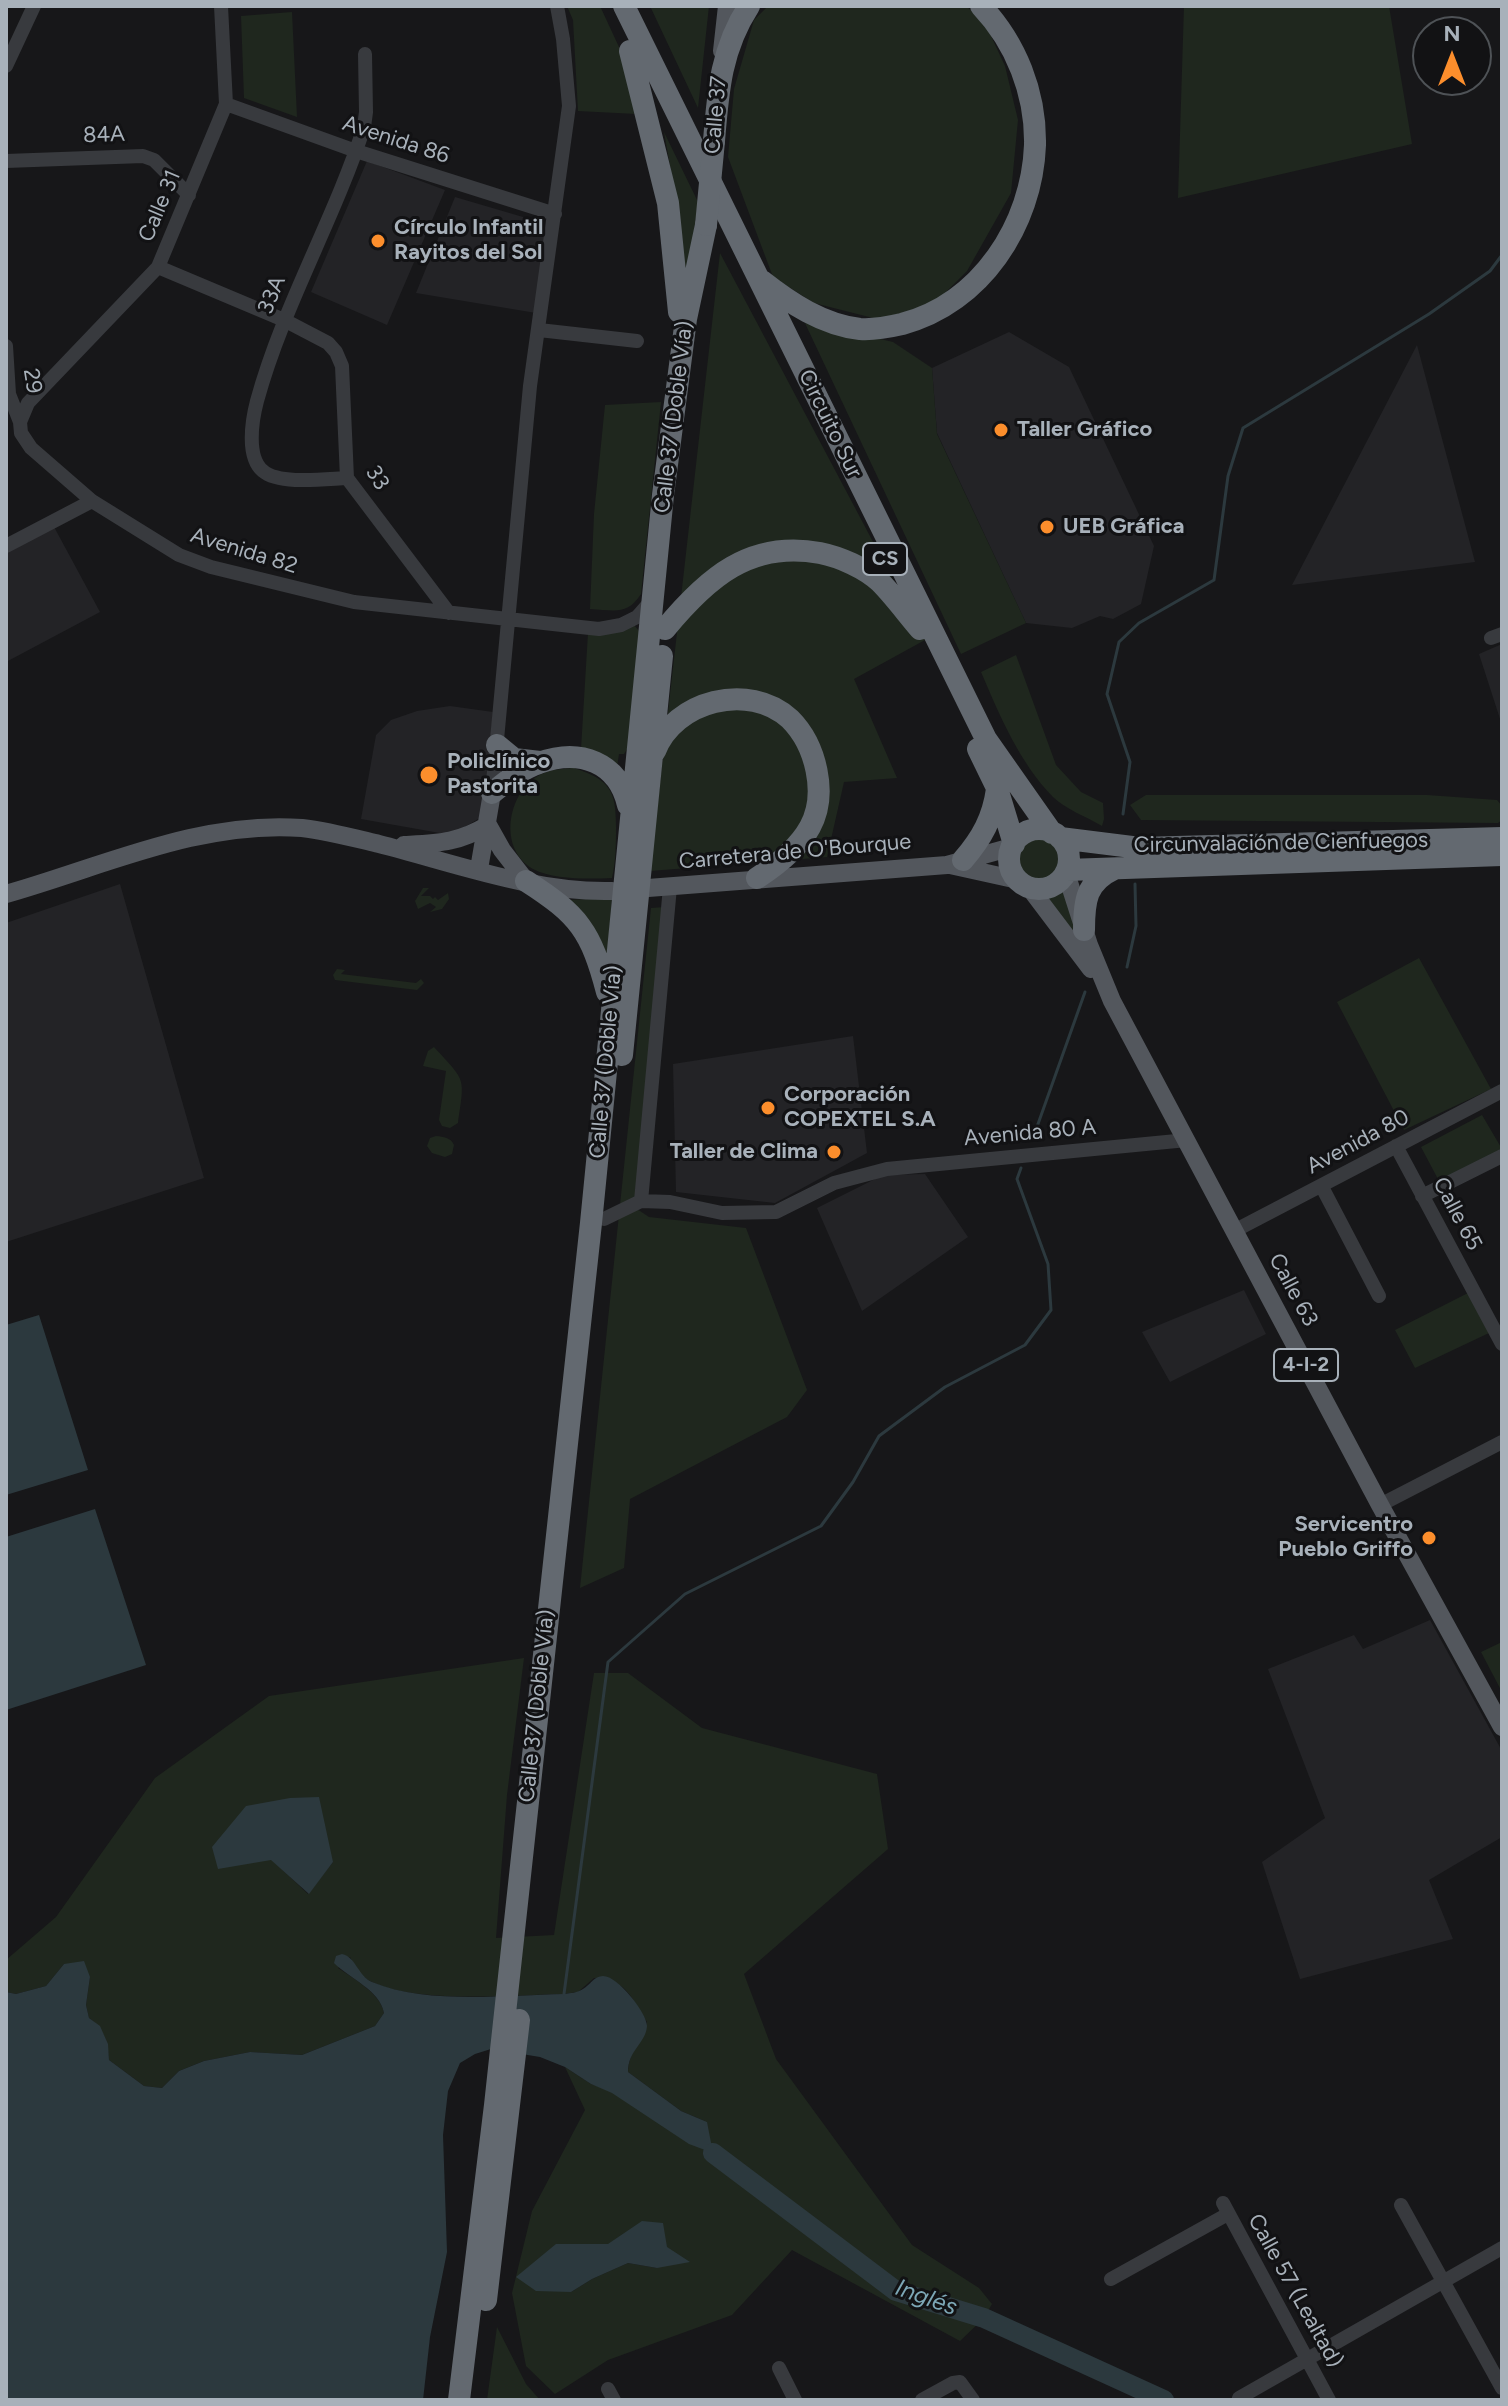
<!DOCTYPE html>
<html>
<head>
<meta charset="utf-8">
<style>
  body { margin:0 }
  #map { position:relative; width:1508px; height:2406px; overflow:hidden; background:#171719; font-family:Figtree,sans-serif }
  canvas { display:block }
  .frame { position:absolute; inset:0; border:8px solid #a8b1ba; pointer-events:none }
  .north { position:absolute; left:1412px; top:16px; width:80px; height:80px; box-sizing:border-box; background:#121214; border:2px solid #4e5256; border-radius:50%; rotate:0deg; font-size:22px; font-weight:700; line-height:32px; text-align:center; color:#a8b1ba }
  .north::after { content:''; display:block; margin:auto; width:28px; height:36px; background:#fc8e2c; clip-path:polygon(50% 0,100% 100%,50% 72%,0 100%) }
</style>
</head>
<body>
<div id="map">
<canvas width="1508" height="2406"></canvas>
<div class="frame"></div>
<div class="north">N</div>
</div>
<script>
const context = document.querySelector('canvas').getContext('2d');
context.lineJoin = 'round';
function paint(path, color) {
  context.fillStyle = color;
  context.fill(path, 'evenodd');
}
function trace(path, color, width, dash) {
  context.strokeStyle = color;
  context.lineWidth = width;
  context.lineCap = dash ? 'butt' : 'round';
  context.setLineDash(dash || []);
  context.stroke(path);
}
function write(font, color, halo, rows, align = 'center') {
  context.font = font + ' Figtree,sans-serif';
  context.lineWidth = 6;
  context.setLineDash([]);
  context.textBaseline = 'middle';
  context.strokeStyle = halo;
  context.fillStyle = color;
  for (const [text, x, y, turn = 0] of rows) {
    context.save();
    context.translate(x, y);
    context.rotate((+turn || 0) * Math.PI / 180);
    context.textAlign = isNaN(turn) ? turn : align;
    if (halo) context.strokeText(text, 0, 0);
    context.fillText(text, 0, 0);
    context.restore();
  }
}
const built = new Path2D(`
  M367,161L445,190L387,325L311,292Z
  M455,197L540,222L545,234L536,313L416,293Z
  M1009,332L1069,367L1154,546L1141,604L1113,619L1100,616L1072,628L1026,623L937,433L932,368Z
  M1417,345L1475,562L1292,585Z
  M53,525L100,612L6,662V550Z
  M1502,644V725L1479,654Z
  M450,706L493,712L485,815L451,835L361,819L376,735L391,720L417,711Z
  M120,884L204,1178L6,1242V923Z
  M853,1036L867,1153L775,1203L676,1192L673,1064Z
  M925,1174L968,1237L862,1311L817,1208L883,1175Z
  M1244,1290L1266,1334L1170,1382L1142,1332Z
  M1430,1620L1502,1751V1837L1429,1880L1453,1939L1300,1979L1262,1862L1325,1818L1268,1669L1354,1635L1363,1649Z`);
const green = new Path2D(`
  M567,6H600L619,47L636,114L578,111L573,20Z
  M650,6H709L698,108Z
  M768,6H966L985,23L1005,66L1018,120L1011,193L967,271L932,306L877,319L814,303L773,277L728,157L734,89L754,20Z
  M1184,6H1389L1412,144L1178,198Z
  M292,12L297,117L244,98L241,16Z
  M664,132L698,202L686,289L677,205Z
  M720,253L925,640L854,679L897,778L844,782L827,857L650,871Z
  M804,321L893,342L932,368L937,434L1026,623L961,654Z
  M661,402L641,594C627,616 614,610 590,609L594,514L605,405Z
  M633,624L641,633L634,738L624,754H619L617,767L581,749L588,633Z
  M1016,655L1056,765L1081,792L1103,803L1104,819L1102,826C1087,817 1065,809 1053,797C1019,762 1000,716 981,672Z
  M574,768C610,780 616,790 616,827C616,845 616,860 612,878C589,879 554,880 533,869C498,849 507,794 538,776C549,769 561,769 574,768Z
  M1146,795H1427L1497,800L1502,806V820L1498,823L1141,820L1130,805Z
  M1017 859a22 22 0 1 1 44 0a22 22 0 1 1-44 0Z
  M423,888H429L421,896H430L433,899L435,897L438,900L448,893L449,899L442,909L430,912L436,907L430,903L418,909L415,901Z
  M1066,888L1082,944L1044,898Z
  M612,898L607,957L567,900Z
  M665,907L637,1209L649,1217L746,1228L807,1390L787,1417L630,1499L624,1568L580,1588L651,908Z
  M1419,958L1491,1089L1404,1130L1337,1002Z
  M337,969L345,970L341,974L416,983L421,979L424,983L417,990L335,980L333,975Z
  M434,1047C466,1082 465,1076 458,1123L450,1128L442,1126L439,1120L446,1071L423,1066L428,1051Z
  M1482,1115L1502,1149L1439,1181L1421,1147Z
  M436,1136C444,1137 450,1137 454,1145L452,1154L445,1157L432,1153L427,1146L430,1138Z
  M1468,1293L1489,1333L1415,1368L1395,1330Z
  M1502,1642V1692L1481,1652Z
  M524,1658L507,1795L496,1938L554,1935L594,1673H628L702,1728L877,1774L888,1849L744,1974L776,2059L912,2245L979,2288L992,2304L984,2318L960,2341L792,2250L732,2315L608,2360L555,2394L526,2366L512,2293L532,2211L585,2110L565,2067L591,2084L707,2122L681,2111L628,2072C628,2054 642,2040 647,2022C631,1997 626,1979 594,1978L578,1992L564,1994C514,1995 414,2004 370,1981C360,1976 355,1966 350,1957L338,1968C354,1979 380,1993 384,2013L375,2026L302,2055L250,2052L204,2061L179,2071L162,2088L144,2086L109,2060C108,2042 104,2029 89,2018L86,2005L90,1977L64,1964L46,1986L16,1994L6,1992V1960L56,1917L155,1778L269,1696ZM271,1859L333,1862L308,1894ZM556,2244H608L657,2268L628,2263L592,2279L571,2292Z
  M497,2327L526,2384L540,2400H487Z`);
const water = new Path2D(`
  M39,1315L88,1470L6,1495V1325Z
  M95,1509L146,1665L6,1710V1537Z
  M319,1797L333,1862L309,1894L271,1860L218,1869L212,1847L246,1806L290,1798Z
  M342,1954C356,1957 358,1976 372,1982C427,2005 506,1995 564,1994C571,1993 577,1993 583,1989C590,1985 594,1976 603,1976C618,1976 647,2013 647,2026C646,2043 628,2050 628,2072L681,2111L707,2122L713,2153L689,2144L612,2093L591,2084L565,2067L540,2057L491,2049L475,2054L460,2063L448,2091L443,2135L447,2252L430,2337L423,2400H6V1992L16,1994L46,1986L64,1964L84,1961L90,1977L86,2005L89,2018L100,2026L108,2044L109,2060L144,2086L162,2088L179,2071L204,2061L250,2052L302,2055L375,2026L384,2013C380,1990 350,1979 334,1963L336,1956Z
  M642,2221L663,2223L667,2247L690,2262L657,2268L628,2263L592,2279L571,2292L536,2291L516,2277L556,2244H608Z`);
const stream = new Path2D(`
  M1123,814L1130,762L1107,694L1119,642L1139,623L1214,580L1228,476L1243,428L1429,314L1490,271L1502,255
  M1127,967L1136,926L1135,884
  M1033,1138L1085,992
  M564,1994L608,1662L685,1594L821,1526L853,1482L879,1436L945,1387L1025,1345L1051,1310L1048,1264L1017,1179L1021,1168`);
const river = new Path2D(`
  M713,2153L896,2291L984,2318L1164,2400`);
const minor = new Path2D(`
  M6,66L34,6
  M226,104L356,151L555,214
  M6,161L143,156L154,160L189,195
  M158,267L284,320L328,343L336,352L342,366L347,478L449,613
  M539,330L637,341
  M6,346L9,394L20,422L21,433L31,448L92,501L179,555L211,567L354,602L562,625L599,629L621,625L637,617L651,601
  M20,422L28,403L158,267L226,104L221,6
  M347,478C325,479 279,485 263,471C246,457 252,420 257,401C283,306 334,220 364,127L366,112L365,54
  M6,546L92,501
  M1491,638L1502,634
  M492,793L530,386L569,106L563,39L557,6
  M1396,1146L1502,1344
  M1322,1187L1379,1296
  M1422,1196L1502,1156
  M641,1201L670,887
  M604,1219L641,1201L670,1202L722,1213L776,1212L834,1183L887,1169L1187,1140
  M1234,1231L1502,1091
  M1380,1505L1502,1442
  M1223,2203L1329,2400
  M1401,2205L1502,2388
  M1111,2279L1228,2214
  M779,2368L795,2400
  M608,2389L614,2400
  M1239,2398L1502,2248
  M922,2400L953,2383L960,2382L973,2400`);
const major = new Path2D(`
  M722,51L727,6
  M488,825L502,850L526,881
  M404,845C439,843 458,843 488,825
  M950,865L1018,880
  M479,869L492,793
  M1066,873L1089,945L1112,1001L1380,1505L1502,1727
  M1029,887L1091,969
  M648,888L947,865L1012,847
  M6,894C102,867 200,820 302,828C328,831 354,838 379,844C454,863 534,893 612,891`);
const highway = new Path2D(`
  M624,6L986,739L1052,833
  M630,51L668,203L679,312
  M714,141C718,91 721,49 749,6
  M762,281C790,303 823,325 860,329C873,330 889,327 902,324C981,303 1032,225 1035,145C1036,93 1016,43 981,6
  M665,629C707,578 750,540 820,553C840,557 865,568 880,582C894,596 907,614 920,629
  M497,745L514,759L540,762
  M978,749L997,788L1014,844
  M655,751C674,701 749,681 790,719C816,745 828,794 810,827C798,849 777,865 757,878
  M492,793C507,781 521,769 539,763C580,748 618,762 628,805
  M1009 859a30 30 0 1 1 60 0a30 30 0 1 1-60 0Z
  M1060,838L1140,848L1502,838
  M963,860C982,838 993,818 997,789
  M1067,870L1502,855
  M526,881C579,915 591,931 607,992
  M1084,930C1084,901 1086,882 1114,869
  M622,1055L662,656
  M486,2300L519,2020
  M459,2400L495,2105L591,1223L663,495L686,319L706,225`);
const highwayBridge = new Path2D(`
  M706,225L714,141`);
const markers = [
  [378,241,8,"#fc8e2c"],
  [1001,430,8,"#fc8e2c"],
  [1047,527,8,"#fc8e2c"],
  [429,775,10,"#fc8e2c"],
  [768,1108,8,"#fc8e2c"],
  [834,1152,8,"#fc8e2c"],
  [1429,1538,8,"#fc8e2c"]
];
const shields = [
  [885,559,44],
  [1306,1365,64]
];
const shieldNames = [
  ["CS",885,559],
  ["4-I-2",1306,1365]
];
const streetNames = [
  ["Calle 37",716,115,-85],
  ["84A",104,135,-2],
  ["Avenida 86",396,140,18],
  ["Calle 31",160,206,-67],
  ["33A",272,295,-68],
  ["29",32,381,81],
  ["Calle 37 (Doble Vía)",674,417,-83],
  ["Circuito Sur",830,424,64],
  ["33",377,478,59],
  ["Avenida 82",244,551,17],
  ["Circunvalación de Cienfuegos",1281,843,-1],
  ["Carretera de O'Bourque",795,852,-5],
  ["Calle 37 (Doble Vía)",606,1062,-85],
  ["Avenida 80 A",1030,1133,-5],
  ["Avenida 80",1358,1142,-28],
  ["Calle 65",1457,1214,62],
  ["Calle 63",1293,1290,62],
  ["Calle 37 (Doble Vía)",537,1706,-84],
  ["Calle 57 (Lealtad)",1295,2291,61]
];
const poiNames = [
  ["Círculo Infantil",394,228],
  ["Rayitos del Sol",394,253],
  ["Taller Gráfico",1017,430],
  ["UEB Gráfica",1063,527],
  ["Policlínico",447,762],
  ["Pastorita",447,787],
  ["Corporación",784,1095],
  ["COPEXTEL S.A",784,1120],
  ["Taller de Clima",818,1152,"right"],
  ["Servicentro",1413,1525,"right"],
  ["Pueblo Griffo",1413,1550,"right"]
];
const waterNames = [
  ["Inglés",926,2298,20]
];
paint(built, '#232326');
paint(green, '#1f271e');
paint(water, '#2c393e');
trace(stream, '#2c393e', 3);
trace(river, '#2c393e', 20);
trace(minor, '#383a3e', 14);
trace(major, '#53575d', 18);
trace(highway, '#636970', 22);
trace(highwayBridge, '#636970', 22);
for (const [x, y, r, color] of markers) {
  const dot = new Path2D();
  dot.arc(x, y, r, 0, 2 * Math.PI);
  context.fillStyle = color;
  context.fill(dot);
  trace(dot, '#121214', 3);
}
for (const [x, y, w] of shields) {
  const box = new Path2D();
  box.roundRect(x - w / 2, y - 16, w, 32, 6);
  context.fillStyle = '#121214';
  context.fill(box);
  trace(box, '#a8b1ba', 2);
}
write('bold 20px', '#a8b1ba', null, shieldNames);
write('22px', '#a8b1ba', '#121214', streetNames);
write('bold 22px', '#a8b1ba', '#121214', poiNames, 'left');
write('italic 24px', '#7da7b6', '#121214', waterNames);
</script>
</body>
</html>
